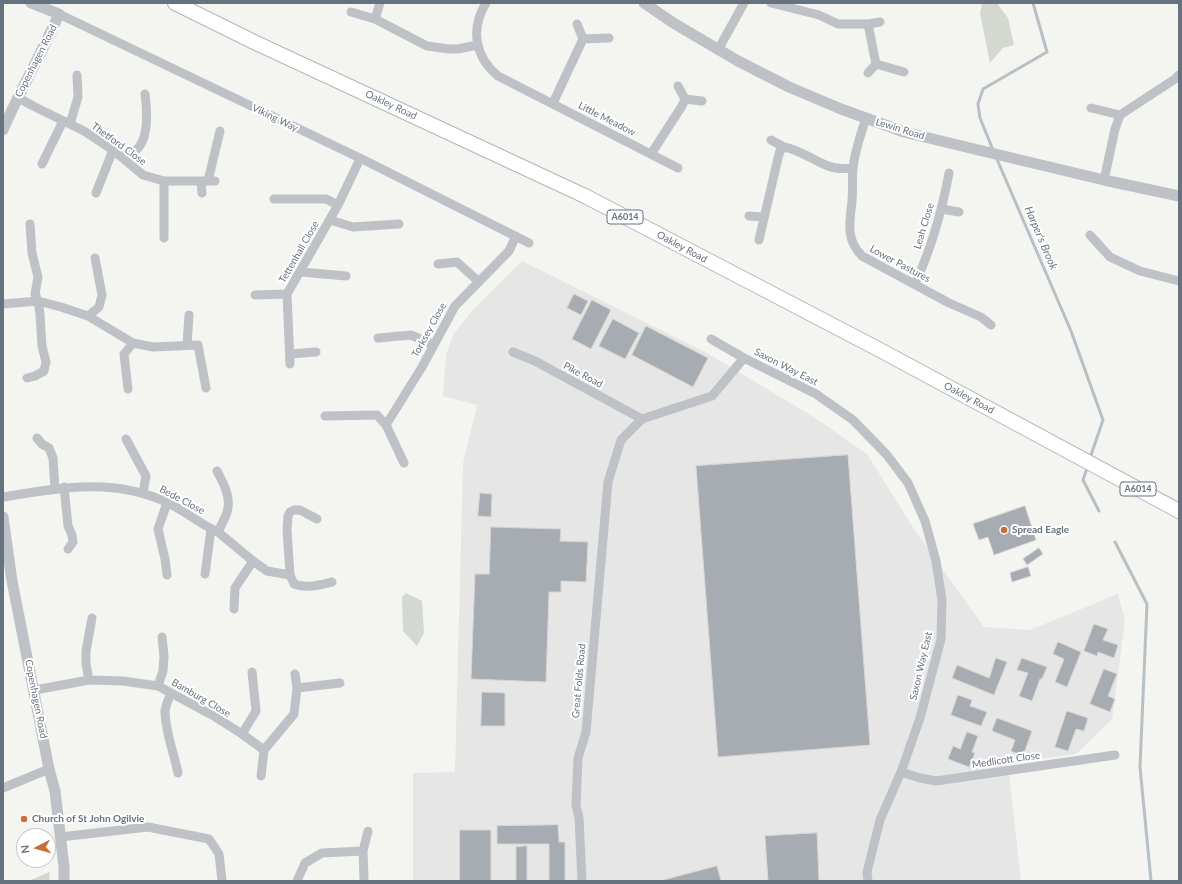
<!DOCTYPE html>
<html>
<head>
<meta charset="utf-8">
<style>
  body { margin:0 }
  #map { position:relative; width:1182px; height:884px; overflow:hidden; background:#f4f4f1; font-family:Lato,sans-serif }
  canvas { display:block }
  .frame { position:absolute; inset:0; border:4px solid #67727f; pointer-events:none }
  .north { position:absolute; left:16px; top:828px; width:40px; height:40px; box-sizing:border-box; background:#fff; border:1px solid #c2c7cc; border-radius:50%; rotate:264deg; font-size:11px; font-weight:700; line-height:16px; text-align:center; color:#67727f }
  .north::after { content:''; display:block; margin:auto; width:14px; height:18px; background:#ce6c38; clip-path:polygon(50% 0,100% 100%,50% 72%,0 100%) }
</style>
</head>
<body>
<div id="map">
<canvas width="1182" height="884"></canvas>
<div class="frame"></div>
<div class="north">N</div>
</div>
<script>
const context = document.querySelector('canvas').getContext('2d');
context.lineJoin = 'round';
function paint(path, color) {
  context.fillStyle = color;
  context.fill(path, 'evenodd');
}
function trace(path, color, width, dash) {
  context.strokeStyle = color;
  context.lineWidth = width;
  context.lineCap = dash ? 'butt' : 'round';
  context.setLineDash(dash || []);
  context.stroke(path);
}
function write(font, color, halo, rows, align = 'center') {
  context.font = font + ' Lato,sans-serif';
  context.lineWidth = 4;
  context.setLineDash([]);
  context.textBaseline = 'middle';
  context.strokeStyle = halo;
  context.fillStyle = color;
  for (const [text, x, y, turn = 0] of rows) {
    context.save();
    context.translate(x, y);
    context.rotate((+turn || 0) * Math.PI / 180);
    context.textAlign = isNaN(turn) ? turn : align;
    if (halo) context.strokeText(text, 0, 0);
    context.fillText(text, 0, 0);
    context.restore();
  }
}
const built = new Path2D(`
  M522,261L707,353L812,416L867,454L912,526L984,627L1030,630L1118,594L1125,620L1112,719L1076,754L1008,763L1021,881H413V773L455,772L463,464L477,405L443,396L446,355L453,335L471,312Z`);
const green = new Path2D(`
  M987,3H997L1008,18L1014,45L1003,48L990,63L980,13L982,4Z
  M406,593L422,601L424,633L417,646L403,631L402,597Z
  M50,872L49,881H28Z`);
const stream = new Path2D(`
  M993,150L980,118L978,104L983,89L1047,52L1033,3
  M996,157L1071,331L1103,420L1090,458
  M1088,465L1083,480L1099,511
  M1115,542L1147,604L1140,767L1151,881`);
const building = new Path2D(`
  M574,294L588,301L581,315L567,308Z
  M592,300L611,310L591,349L572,339Z
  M613,319L639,333L625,359L599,346Z
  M646,326L708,358L693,387L632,355Z
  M848,455L870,745L718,757L696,466Z
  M480,493L492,494L491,517L478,516Z
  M1025,506L1036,540L994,555L988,537L979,540L973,524Z
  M491,527L561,529L560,541L588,542L586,582L561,581V592H549L546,682L471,679L475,574H489Z
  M1039,548L1043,554L1027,565L1023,559Z
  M1028,567L1031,576L1012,582L1010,573Z
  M1094,624L1108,629L1103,640L1118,645L1114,658L1098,652L1097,656L1084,651Z
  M1058,642L1081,652L1067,687L1055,682L1064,659L1053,654Z
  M996,658L1007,662L994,695L952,678L957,665L989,678Z
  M1022,658L1047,667L1042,679H1040L1032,701L1019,696L1028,673L1017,670Z
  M1104,669L1117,674L1108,696L1115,699L1110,712L1090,704Z
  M482,692L505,693V726H481Z
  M958,695L972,700L970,706L987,712L981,726L951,715Z
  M1067,711L1088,718L1084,731L1076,729L1068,751L1055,747Z
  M997,718L1032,731L1023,756L1011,751L1015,740L992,731Z
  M967,732L978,736L972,752L975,753L969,767L948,759L953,746L960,749Z
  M558,825L559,842H565V881H549V844H497V826Z
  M460,830H491V881H460Z
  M817,833L819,881H768L765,836Z
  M527,846V881H516V847Z
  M717,866L721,881H660Z`);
const minor = new Path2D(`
  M486,3C470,29 475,57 498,76L678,168
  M771,3L819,15L838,24H868L876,64
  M351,12L375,19L427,46L449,49H458L477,45
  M59,14L364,160L529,243
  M375,19L380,3
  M868,24L880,22
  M583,39L609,38
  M718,50L744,3
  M876,64L904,72
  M868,73L876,64
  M678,86L685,99
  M17,97L33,106L84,131L113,150L143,175L164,181H215
  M685,99L702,101
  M553,103L583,39L577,24
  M1091,108L1120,115
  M866,118C861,133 854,154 853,169C852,180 853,190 852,201C850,222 845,239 862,256L949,303L981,317L991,325
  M70,124L78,97L77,75
  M771,140L784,147
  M651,154L682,106L685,99
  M125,160C130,156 135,152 139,147C149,134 147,109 145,94
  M42,164L63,121
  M1104,180L1115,129L1120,115L1175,79L1179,75
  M164,181V238
  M201,181L202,193
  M208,181L220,131
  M96,193L113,150
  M274,199H326L338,205
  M942,209L959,212
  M749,216L764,217
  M330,220L353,227L399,224
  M1090,235L1110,257L1140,271L1179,281
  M759,240L778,158L780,151L784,147C800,150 813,160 828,166C836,169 844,169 853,168
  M438,264L457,262L479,282
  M301,272L346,276
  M915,284C931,249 942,211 949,173
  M255,295L287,294
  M3,304L38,301L61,307L88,316L133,343L153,347L198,345L206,388
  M88,316L99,307L102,295L95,258
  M378,338L411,335L434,345
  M711,339L744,358L816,394L853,420L887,455L908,483L925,521L936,561L942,600L941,639L920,718L901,772L880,820L867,872L868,881
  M187,345L189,315
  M513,352L535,361L642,419
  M290,354L316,352
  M290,364L287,294L338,205L360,159
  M27,378L35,376L44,371L46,362L42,346L40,314L38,301L35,294L38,277L32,253L30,224
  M128,389L124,354L133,343
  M325,416L377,415L386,425L404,463
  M386,425L422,367L455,306L509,251L516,236
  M37,438L42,444L49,448L53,458L55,489
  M126,439L146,476L143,493
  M217,471C223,483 230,494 228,508C227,516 221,525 218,532
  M64,487L68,526L72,535L73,542L68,549
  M3,497C59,488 114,477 168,503C185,511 200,524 218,532L253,561L267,571L290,575
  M317,519L300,510H294L290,512L288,516L287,530L290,575L294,584C307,589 319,585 332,582
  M205,574L211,529
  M167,575L165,559L158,529L167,503
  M234,609L235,588L253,561
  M89,680L86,664V651L92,618
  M158,686L163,671L164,656L162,637
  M297,688L340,683
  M35,690L89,680L123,681L158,686L212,715L242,734L264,750L294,714L297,688L295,674
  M171,693C169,698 166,704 165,711C165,731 174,753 178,773
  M242,734L256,711L252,672
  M901,772L920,778L936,781L1115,755
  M261,776L264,750
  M3,788L49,769
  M60,837L148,827L209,839L219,854L222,881
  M364,879L363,851L368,831
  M297,881L305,863L322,853L363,851
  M582,881L579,818L576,805L578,758L586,732L608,482L621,440L642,419L712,396L744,358`);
const tertiary = new Path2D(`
  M644,3L675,24L738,61L789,87L841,109L888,126L904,132L966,147L1104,180L1179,196
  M3,130C20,90 42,53 59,14L31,3
  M3,517L12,581L49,769L55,791L64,867V881`);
const primary = new Path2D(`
  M175,3L254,42L585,196L880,350L1179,511`);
const markers = [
  [1004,530,4,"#ce6c38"],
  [24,819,4,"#ce6c38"]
];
const shields = [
  [625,217,36],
  [1138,489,36]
];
const shieldNames = [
  ["A6014",625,217],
  ["A6014",1138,489]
];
const streetNames = [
  ["Copenhagen Road",36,61,-63],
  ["Oakley Road",391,105,25],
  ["Viking Way",275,118,26],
  ["Little Meadow",607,119,27],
  ["Lewin Road",900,129,17],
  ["Thetford Close",119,144,36],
  ["Leah Close",924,226,-73],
  ["Oakley Road",682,247,28],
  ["Tettenhall Close",299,252,-60],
  ["Lower Pastures",900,264,28],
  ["Torksey Close",429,330,-61],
  ["Saxon Way East",786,367,27],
  ["Pike Road",583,375,28],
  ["Oakley Road",969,398,28],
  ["Bede Close",182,500,28],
  ["Saxon Way East",921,666,-77],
  ["Great Folds Road",579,681,-85],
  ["Bamburg Close",201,698,30],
  ["Copenhagen Road",36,699,79],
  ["Medlicott Close",1006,760,-8]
];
const poiNames = [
  ["Spread Eagle",1012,530],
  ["Church of St John Ogilvie",32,819]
];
const waterNames = [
  ["Harper's Brook",1041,238,67]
];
paint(built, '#e5e6e5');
paint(green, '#d3d9d1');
trace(stream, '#b7c0c5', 3);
paint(building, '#a6acb1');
trace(building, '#d6d6d4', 1);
trace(primary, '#b2b5b9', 16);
trace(minor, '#bec1c5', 9);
trace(tertiary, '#bec1c5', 11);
trace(primary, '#fff', 14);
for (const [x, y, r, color] of markers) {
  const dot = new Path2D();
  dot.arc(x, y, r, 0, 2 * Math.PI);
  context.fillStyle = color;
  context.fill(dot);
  trace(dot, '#fff', 1.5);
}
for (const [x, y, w] of shields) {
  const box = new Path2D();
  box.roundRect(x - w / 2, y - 7, w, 14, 3);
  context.fillStyle = '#fff';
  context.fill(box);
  trace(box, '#67727f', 1);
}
write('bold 9px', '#67727f', null, shieldNames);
write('10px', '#67727f', '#fff', streetNames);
write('bold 10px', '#67727f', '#fff', poiNames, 'left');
write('italic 11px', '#687983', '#fff', waterNames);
</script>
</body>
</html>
